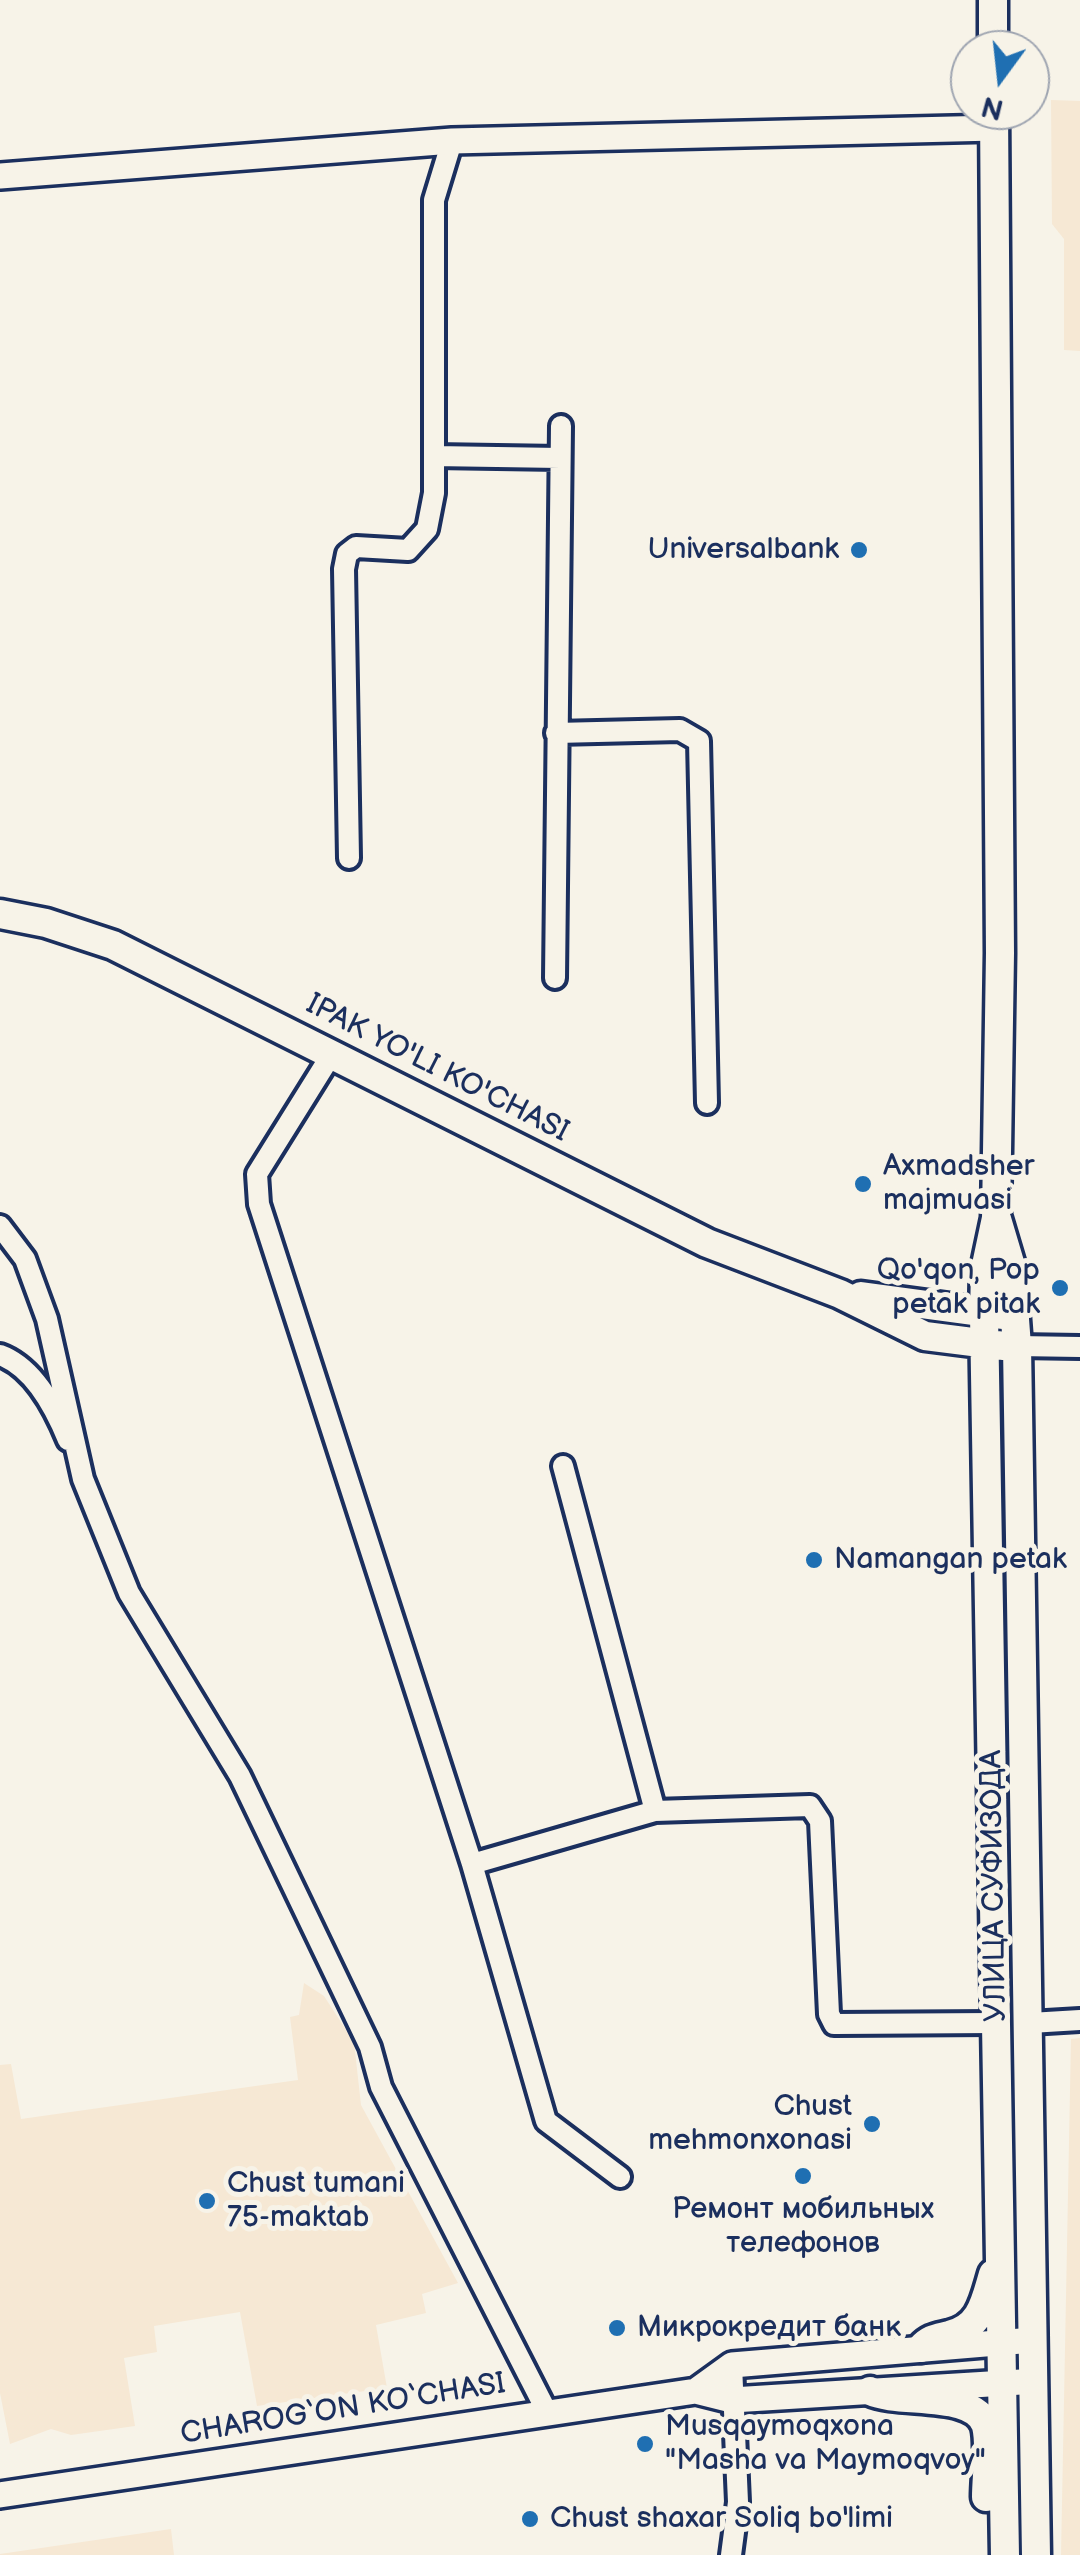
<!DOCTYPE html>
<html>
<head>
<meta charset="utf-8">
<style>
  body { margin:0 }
  #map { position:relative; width:1080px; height:2555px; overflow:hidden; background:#f7f3e8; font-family:"Balsamiq Sans",sans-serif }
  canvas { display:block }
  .north { position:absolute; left:950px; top:30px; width:100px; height:100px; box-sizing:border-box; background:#f7f3e8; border:2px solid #9fa5b1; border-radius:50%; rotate:195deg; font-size:28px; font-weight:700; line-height:40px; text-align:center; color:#1b2f5e }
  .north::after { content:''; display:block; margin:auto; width:35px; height:45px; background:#1f6fb2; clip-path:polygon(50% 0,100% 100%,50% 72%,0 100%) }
</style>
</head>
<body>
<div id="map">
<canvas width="1080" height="2555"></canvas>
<div class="north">N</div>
</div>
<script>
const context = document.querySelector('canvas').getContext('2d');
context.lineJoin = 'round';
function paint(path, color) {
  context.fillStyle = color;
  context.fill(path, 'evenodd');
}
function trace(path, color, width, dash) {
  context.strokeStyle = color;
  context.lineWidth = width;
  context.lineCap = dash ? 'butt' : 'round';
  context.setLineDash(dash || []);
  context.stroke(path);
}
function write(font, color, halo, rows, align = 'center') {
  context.font = font + ' "Balsamiq Sans",sans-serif';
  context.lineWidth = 10;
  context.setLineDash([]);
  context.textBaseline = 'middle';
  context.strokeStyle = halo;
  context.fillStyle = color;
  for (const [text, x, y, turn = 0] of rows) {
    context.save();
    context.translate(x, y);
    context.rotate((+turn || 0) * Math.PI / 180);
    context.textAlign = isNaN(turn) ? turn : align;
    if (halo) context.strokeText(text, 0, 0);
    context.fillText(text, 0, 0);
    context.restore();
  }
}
const built = new Path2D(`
  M1051,100L1080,101V351L1064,350V239L1052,224Z
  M304,1983L324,1996L354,2042L361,2105L458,2283L422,2294L426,2313L376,2325L387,2388L257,2406L240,2312L154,2326L157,2352L124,2358L135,2426L71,2435L51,2429L10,2444L0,2393V2065L11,2064L21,2119L298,2080L290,2017L299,2015Z
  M1080,2038V2555H1061L1071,2039Z
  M171,2529L174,2555H0V2554Z`);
const minor = new Path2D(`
  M434,456L560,458
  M556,733L680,730L699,741L707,1103
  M349,858L344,569L347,554L356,547L408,550L427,529L434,493V200L452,141
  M555,978L561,426
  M333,1052L257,1174L259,1204L472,1864L546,2121L620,2177
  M0,1226L25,1259L47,1319L83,1479L129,1593L240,1776L370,2047L381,2087L547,2412
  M1017,1346L1080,1347
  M0,1355C33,1367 55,1408 68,1440
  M563,1466L655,1811
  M472,1864L655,1811L810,1806L820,1821L829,2014L834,2024L994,2023
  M1030,2023L1080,2020
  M731,2555L738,2502L732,2365`);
const tertiary = new Path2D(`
  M0,176L452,141L995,128
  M696,2391L732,2365L1033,2340
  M0,2495L696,2391L732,2400L1021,2382`);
const secondary = new Path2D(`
  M993,0V50
  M994,110L1000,953L996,1218L985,1270L984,1315L1005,2555
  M0,914L46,923L113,945L707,1243L840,1294L925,1336L1004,1346
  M997,1219L1011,1266L1017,1346L1036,2555
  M861,1296L1002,1315
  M921,2348C930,2338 937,2338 949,2335C981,2328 985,2301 993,2274
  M870,2391C899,2405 975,2390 986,2426C991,2446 986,2476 986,2497`);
const markers = [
  [859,550,10,"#1f6fb2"],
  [863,1184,10,"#1f6fb2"],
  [1060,1288,10,"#1f6fb2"],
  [814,1560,10,"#1f6fb2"],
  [872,2124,10,"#1f6fb2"],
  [803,2176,10,"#1f6fb2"],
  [207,2201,10,"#1f6fb2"],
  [617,2328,10,"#1f6fb2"],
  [645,2444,10,"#1f6fb2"],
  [530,2519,10,"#1f6fb2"]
];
const poiNames = [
  ["Universalbank",839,550,"right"],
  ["Axmadsher",883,1167],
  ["majmuasi",883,1201],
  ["Qo'qon, Pop",1040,1271,"right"],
  ["petak pitak",1040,1305,"right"],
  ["Namangan petak",834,1560],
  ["Chust",852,2107,"right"],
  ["mehmonxonasi",852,2141,"right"],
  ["Chust tumani",227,2184],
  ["75-maktab",227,2218],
  ["Ремонт мобильных",803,2210,"center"],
  ["телефонов",803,2244,"center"],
  ["Микрокредит банк",637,2328],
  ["Musqaymoqxona",665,2427],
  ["\"Masha va Maymoqvoy\"",665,2461],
  ["Chust shaxar Soliq bo'limi",550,2519]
];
const streetNames = [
  ["IPAK YO'LI KO'CHASI",437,1069,27],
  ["УЛИЦА СУФИЗОДА",995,1886,-91],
  ["CHAROG‘ON KO‘CHASI",343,2410,-9]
];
paint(built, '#f6e8d4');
trace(minor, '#1b2f5e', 28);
trace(tertiary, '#1b2f5e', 32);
trace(secondary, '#1b2f5e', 35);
trace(minor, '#f7f3e8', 20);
trace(tertiary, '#f7f3e8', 25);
trace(secondary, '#f7f3e8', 28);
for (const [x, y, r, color] of markers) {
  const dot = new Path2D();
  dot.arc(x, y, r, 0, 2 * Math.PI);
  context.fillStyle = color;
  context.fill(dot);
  trace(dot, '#f7f3e8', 4);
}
write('30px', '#1b2f5e', '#f7f3e8', poiNames, 'left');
write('30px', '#1b2f5e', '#f7f3e8', streetNames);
</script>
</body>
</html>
